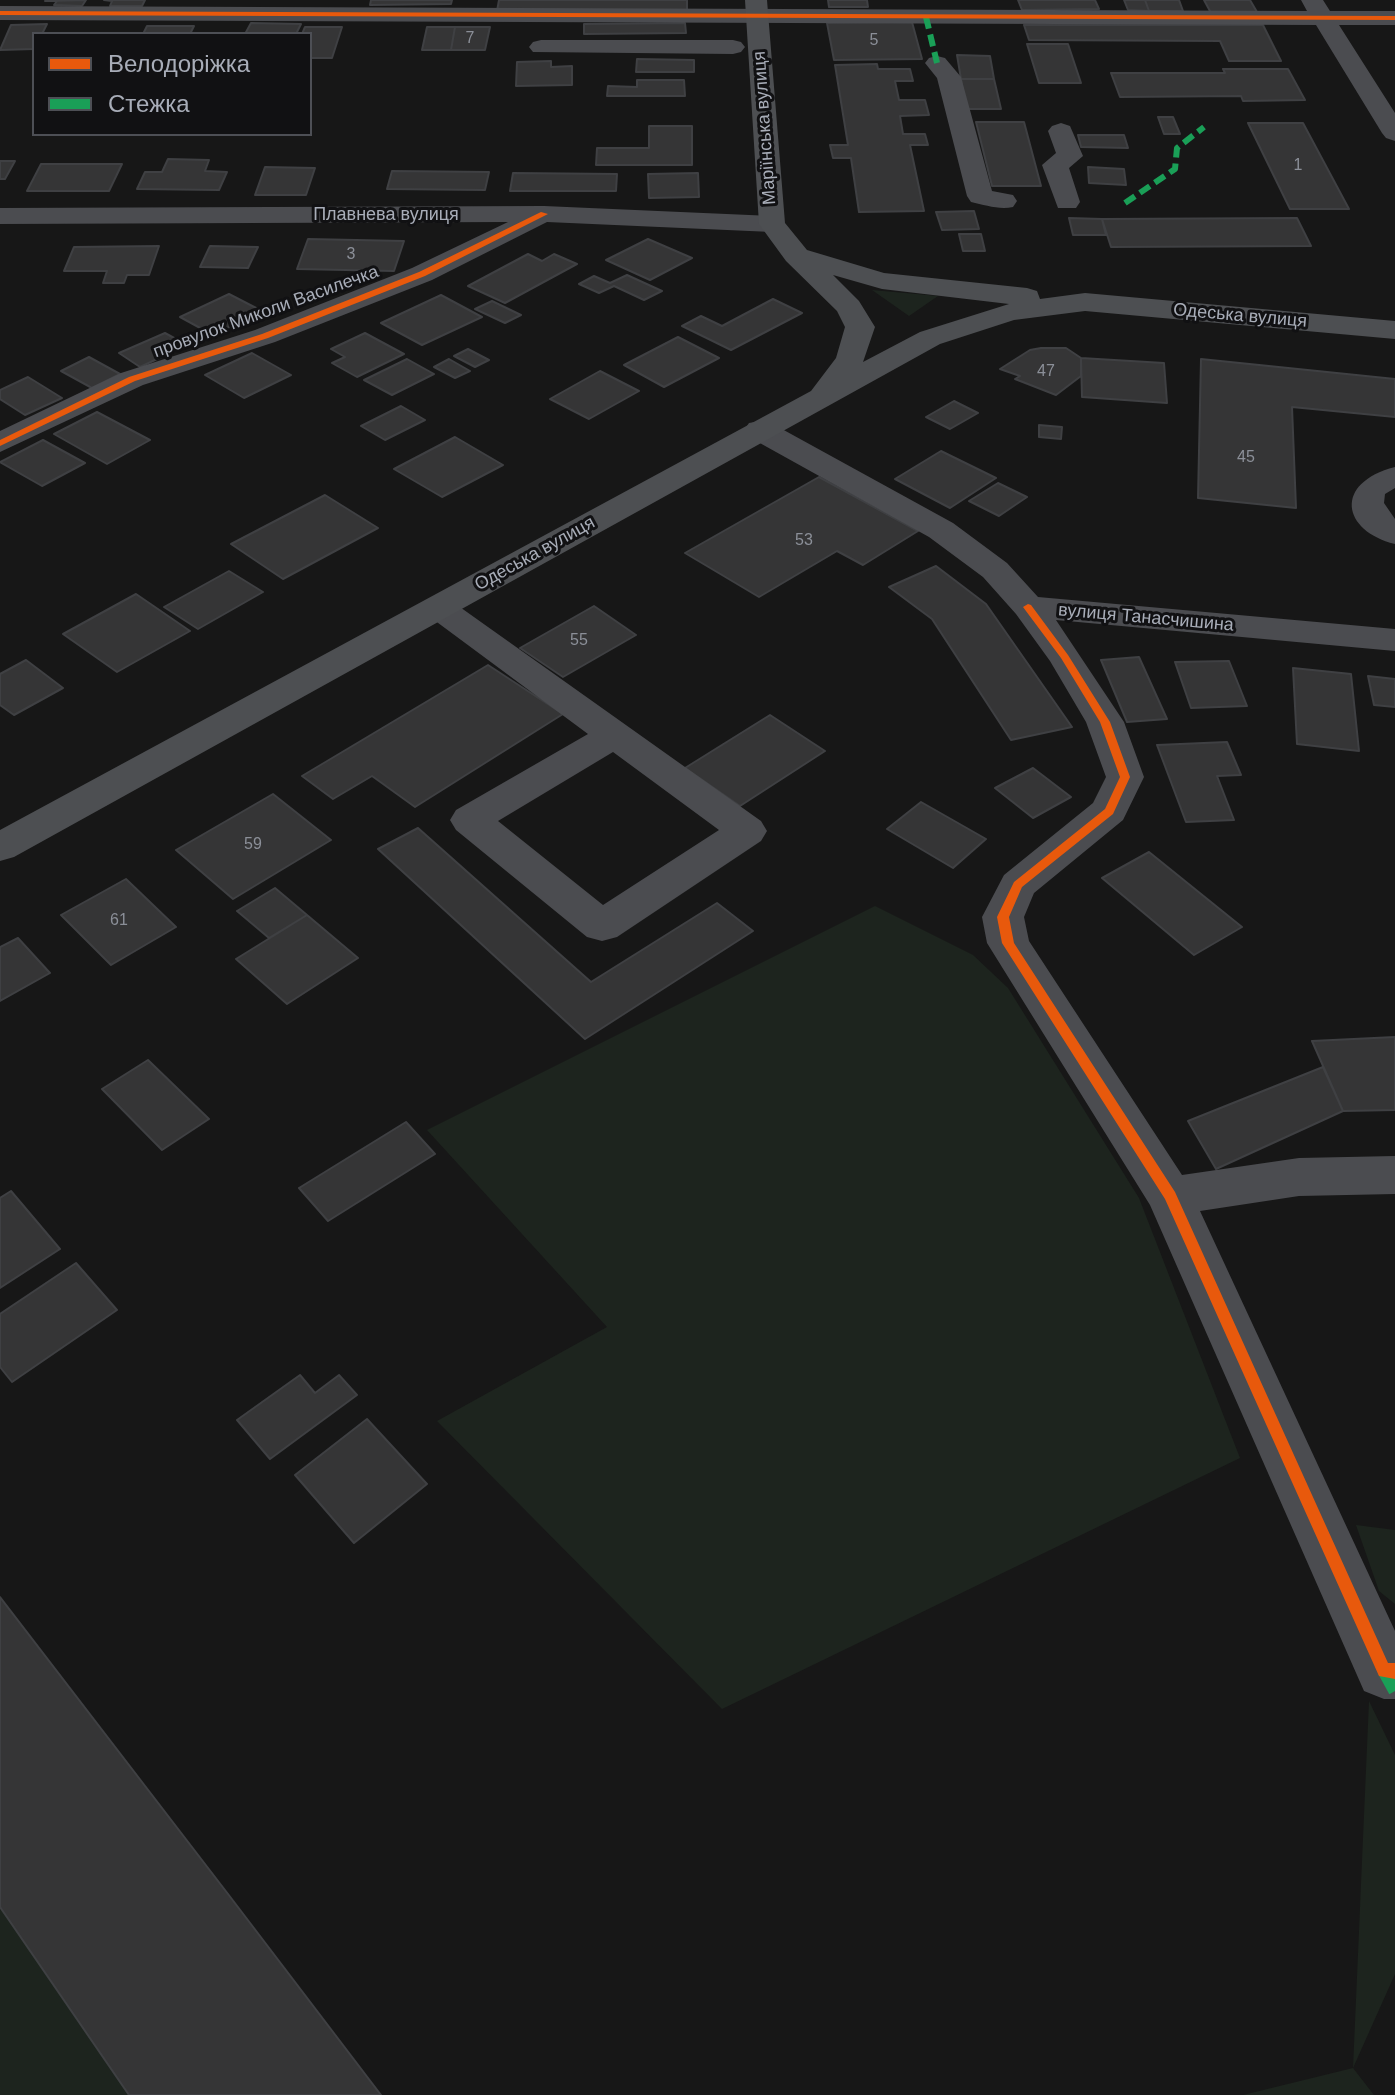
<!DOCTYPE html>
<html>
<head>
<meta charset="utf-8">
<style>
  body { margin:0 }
  #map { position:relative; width:1395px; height:2095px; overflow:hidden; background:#171717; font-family:Arial,sans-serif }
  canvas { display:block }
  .legend { position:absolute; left:32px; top:32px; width:280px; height:104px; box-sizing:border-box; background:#111113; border:2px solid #4d4f55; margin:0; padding:10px 14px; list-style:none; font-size:24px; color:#a8adb8 }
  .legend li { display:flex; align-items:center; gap:16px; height:40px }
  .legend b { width:40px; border:2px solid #4d4f55 }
</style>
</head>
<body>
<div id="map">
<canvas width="1395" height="2095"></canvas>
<ul class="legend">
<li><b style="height:10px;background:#e8590c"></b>Велодоріжка</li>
<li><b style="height:10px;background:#1a9f57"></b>Стежка</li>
</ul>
</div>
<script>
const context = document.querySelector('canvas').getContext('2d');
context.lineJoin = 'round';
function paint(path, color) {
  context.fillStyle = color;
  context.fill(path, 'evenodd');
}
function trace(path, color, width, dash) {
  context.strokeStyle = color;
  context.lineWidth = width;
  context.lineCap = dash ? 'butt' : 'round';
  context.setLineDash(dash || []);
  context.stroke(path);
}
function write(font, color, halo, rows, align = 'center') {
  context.font = font + ' Arial,sans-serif';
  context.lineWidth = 6;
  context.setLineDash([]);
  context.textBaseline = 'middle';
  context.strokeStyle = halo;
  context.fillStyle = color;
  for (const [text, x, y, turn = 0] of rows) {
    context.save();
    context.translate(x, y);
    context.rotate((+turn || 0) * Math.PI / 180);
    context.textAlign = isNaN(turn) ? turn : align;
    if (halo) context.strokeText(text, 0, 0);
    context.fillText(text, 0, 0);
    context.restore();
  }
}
const green = new Path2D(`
  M872,290L938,296L909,316Z
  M875,906L973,955L1008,988L1139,1198L1240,1458L722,1709L437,1421L607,1327L427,1130Z
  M1356,1525L1395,1530V1604L1379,1591Z
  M1369,1701L1395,1755V1974L1353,2068L1374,2095H1243L1353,2068Z
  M0,1907L129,2095H0Z`);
const building = new Path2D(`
  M86,0L82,6L54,5L57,1H45Z
  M104,0H145L142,6H110L112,1Z
  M371,0H452L451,4L370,5Z
  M499,0H687V12L497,11Z
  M828,0H867L868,7H829Z
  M1018,0H1095L1099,9L1022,10Z
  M1124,0H1145L1149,11L1128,10Z
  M1145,0H1179L1183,11H1149Z
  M1204,0H1250L1257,12L1211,13Z
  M912,22L922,59L834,60L827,23Z
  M251,23L301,24L296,34H245Z
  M685,23L686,33L584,34V24Z
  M47,24L42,34H34V49L0,50L11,25Z
  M1024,25H1263L1281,61H1229L1220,41L1029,40Z
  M147,26H194L190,34H143Z
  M305,27H342L332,58H310V34H302Z
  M427,27H455L451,50H422Z
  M455,27H490L485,50H451Z
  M1027,44H1068L1081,83H1039Z
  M957,55L990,56L994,79H961Z
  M637,59L694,60V72H636Z
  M551,61V67L572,66V85L516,86L517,62Z
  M877,64L878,69H910L913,81H895L899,100H925L929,115L900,116L903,134H925L928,145H910L924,211L859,212L851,158H833L830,145H848L835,65Z
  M1223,69H1288L1305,100L1243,101L1241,96L1120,97L1111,73H1225Z
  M961,79H994L1001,109H966Z
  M637,80H684L685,96H607L608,86L637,87Z
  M1158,117H1173L1180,134H1164Z
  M976,122H1024L1041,186H992Z
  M1248,123H1303L1349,209H1290Z
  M649,126H692V165H596L597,148H649Z
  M1078,135H1124L1128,148L1081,147Z
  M168,159L209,160L205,171L227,172L219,190L137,189L145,172H162Z
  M0,161H15L5,179H0Z
  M41,164H122L109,191H27Z
  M265,167L315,168L306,195H255Z
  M1088,167L1124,169L1126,185L1089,183Z
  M392,171L489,172L485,190L387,189Z
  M513,173L617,174L616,191H510Z
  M698,173L699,197L649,198L648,174Z
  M974,211L979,229L942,230L936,212Z
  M1069,218L1102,219L1106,235H1073Z
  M1297,218L1311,246L1111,247L1102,219Z
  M959,234H981L985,251H963Z
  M308,239L404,241L394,271L297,269Z
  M648,239L692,258L650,280L606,260Z
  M159,246L149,275H127L124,283H103L107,271H64L74,247Z
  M210,246L258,247L248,268L200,267Z
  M528,254L542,261L554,254L577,264L505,303L468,286Z
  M627,275L662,291L644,300L614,286L599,293L579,284L594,276L610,283Z
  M229,294L262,311L213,335L180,317Z
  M441,295L482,317L422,345L381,323Z
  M773,299L802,313L731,350L682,326L701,316L722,326Z
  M492,301L521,315L505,323L475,309Z
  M165,333L187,345L140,367L119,353Z
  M365,333L404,354L357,377L332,363L345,357L331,349Z
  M678,337L719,358L664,387L624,365Z
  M1041,348H1066L1081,358V376L1056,395L1015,379L1020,376L1000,369L1030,350Z
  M468,349L489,360L475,367L454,356Z
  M252,353L291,375L244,398L205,375Z
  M89,357L120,374L92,388L61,371Z
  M1081,358L1164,363L1167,403L1082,397Z
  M407,359L434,374L392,395L364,380Z
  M449,359L470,371L455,378L434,367Z
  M1201,359L1395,379V417L1292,407L1296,508L1198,498Z
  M600,371L639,391L589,419L550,399Z
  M28,377L62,398L25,415L0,399V390Z
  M954,401L978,413L950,429L926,417Z
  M401,406L425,420L385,440L361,426Z
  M97,412L150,440L107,464L54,434Z
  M1039,425L1062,427L1061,439L1039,437Z
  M455,437L503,465L442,497L394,469Z
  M43,440L85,463L42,486L0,462Z
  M941,451L996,478L950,508L895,479Z
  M819,477L918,531L863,565L837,551L759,597L685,553Z
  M998,483L1027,497L999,516L969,501Z
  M325,495L378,528L283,579L231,544Z
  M936,566L986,604L1072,727L1011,740L932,619L889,587Z
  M229,571L263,592L198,629L164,607Z
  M136,594L190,631L117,672L63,634Z
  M594,606L636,635L563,677L520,648Z
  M1139,657L1167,719L1127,722L1101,660Z
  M26,660L63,688L14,715L0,705V674Z
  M1229,661L1247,706L1191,708L1175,662Z
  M488,665L563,714L415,807L372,776L333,799L302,776Z
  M1293,668L1351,674L1359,751L1297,744Z
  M1368,676L1395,679V707L1374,705Z
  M770,715L825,751L740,806L685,768Z
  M1227,742L1241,775L1217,776L1234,820L1186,822L1157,745Z
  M1033,768L1071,797L1033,818L995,788Z
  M273,794L331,840L233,899L176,850Z
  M921,802L986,839L953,868L887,829Z
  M418,828L591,982L717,903L753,931L585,1039L378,849Z
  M1149,852L1242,927L1194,955L1102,878Z
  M126,879L176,927L111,965L61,915Z
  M275,888L307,915L269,938L237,911Z
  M307,915L358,958L287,1004L236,959Z
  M18,938L50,973L0,1001V947Z
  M1395,1037V1110L1343,1111L1312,1041Z
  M148,1060L209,1119L162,1150L102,1089Z
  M1323,1067L1343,1111L1216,1169L1188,1121Z
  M406,1122L435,1154L328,1221L299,1188Z
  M11,1191L60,1249L0,1288V1198Z
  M76,1263L117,1310L12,1382L0,1367V1314Z
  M300,1375L315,1393L339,1375L357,1395L270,1459L237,1420Z
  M367,1419L427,1484L354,1543L295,1475Z
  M0,1597L228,1894L381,2095H129L0,1907Z`);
const minor = new Path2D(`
  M1301,0H1323L1330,11H1395V25H1339L1395,113V141L1386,138L1382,133L1316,25L0,20V6L1307,11Z
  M541,40H733L741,42L745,47L741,52L733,54L533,52L529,47L533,42Z
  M937,56L945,58L961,77L992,191L1013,195L1017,201L1013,207C999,210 985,205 971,202L967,196L937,78L925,63L929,58Z
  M1061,123L1070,126L1083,156L1069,168L1080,202L1076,208H1058L1042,165L1056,153L1048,131L1052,126Z
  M544,206L772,216L782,218L785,224L782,230L772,232L547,222L432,280L275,342L143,385L0,452V431L121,373L255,330L412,268L508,222L0,224V208Z
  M760,421L771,423L953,523L1007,563L1038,597L1395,629V651L1056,620L1124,722L1144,777L1123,820L1034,893L1024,917L1029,941L1182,1175L1299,1158L1395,1156V1194L1299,1196L1200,1211L1395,1631V1699H1384L1364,1691L1150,1205L987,943L982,917L1004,875L1093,803L1106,777L1086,722L1050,661L1016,614L983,577L929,537L749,437L744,430L749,423Z
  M1395,467V488L1385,494L1384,503L1395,519V544C1342,531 1333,483 1395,467Z
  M438,596L450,600L761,821L767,831L761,841L617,937L602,941L587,937L456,830L450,820L456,810L588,734L426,614L421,607L426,600ZM613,752L719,830L603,905L498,821Z`);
const major = new Path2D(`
  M745,0H767L785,223L807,250L884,273L1027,288L1037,291L1040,299L1085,293L1395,321V339L1085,311L1014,320L940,344L14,857L0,861V830L811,391L836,358L845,327L837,311L786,261L759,224ZM833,275L882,289L1009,304L920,332L863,362L875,327L859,301Z`);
const quietFar1 = new Path2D(`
  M926,17L937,63
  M1125,203L1175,169L1177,148L1204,127`);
const quiet = new Path2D(`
  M1384,1671L1395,1691`);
const cycleway = new Path2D(`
  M0,11L1395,16V20L0,15Z
  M541,212L548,214L425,276L268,338L135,381L0,446V440L129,377L262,334L419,272Z
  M1028,604L1031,605L1068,655L1110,722L1130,777L1113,814L1022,887L1009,917L1014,943L1175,1192L1388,1663H1395V1679L1379,1676L1165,1199L1002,943L997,917L1014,882L1105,809L1120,777L1100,722L1061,658L1023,607Z`);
const numberNames = [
  ["7",470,39],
  ["5",874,41],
  ["1",1298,166],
  ["3",351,255],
  ["47",1046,372],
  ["45",1246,458],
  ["53",804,541],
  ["55",579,641],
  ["59",253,845],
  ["61",119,921]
];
const farStreetnames = [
  ["Маріїнська вулиця",765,128,-94],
  ["Плавнева вулиця",386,215],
  ["провулок Миколи Василечка",266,312,-20],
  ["Одеська вулиця",1240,316,5],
  ["Одеська вулиця",535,554,-29],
  ["вулиця Танасчишина",1146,618,5]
];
paint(green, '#1d241e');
paint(building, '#353536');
trace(building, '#3f4043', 2);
paint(minor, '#4b4c50');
paint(major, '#4d4f52');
trace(quietFar1, '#1a9f57', 6, [12, 6]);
trace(quiet, '#1a9f57', 13, [26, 13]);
paint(cycleway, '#e8590c');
write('16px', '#8b8f98', null, numberNames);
write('18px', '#a8adb8', '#111113', farStreetnames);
</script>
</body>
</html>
